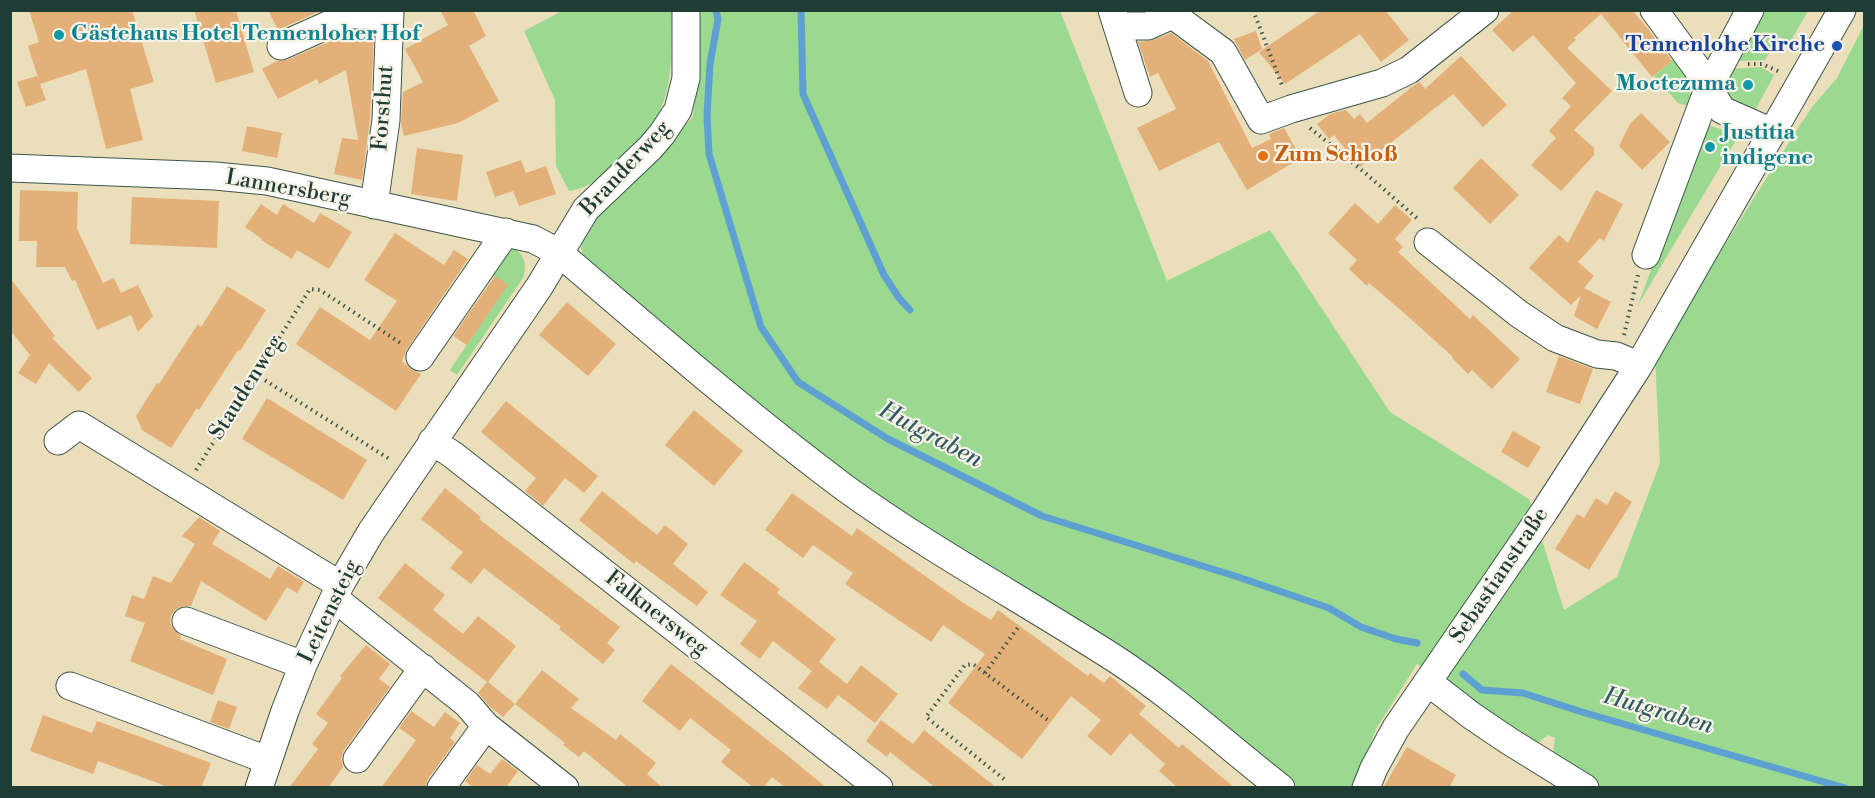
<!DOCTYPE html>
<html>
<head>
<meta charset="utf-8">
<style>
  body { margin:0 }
  #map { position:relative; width:1875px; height:798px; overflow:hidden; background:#eadebb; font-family:"Libre Bodoni",serif }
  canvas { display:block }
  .frame { position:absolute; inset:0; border:12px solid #1f3d34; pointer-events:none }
</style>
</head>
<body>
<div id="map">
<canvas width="1875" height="798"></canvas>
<div class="frame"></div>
</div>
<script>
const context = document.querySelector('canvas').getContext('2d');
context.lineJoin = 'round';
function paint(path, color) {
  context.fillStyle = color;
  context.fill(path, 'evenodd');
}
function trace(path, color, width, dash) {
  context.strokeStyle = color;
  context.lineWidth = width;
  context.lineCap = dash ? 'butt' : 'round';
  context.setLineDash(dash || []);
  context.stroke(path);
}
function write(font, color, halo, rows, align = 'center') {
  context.font = font + ' "Libre Bodoni",serif';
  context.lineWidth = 4.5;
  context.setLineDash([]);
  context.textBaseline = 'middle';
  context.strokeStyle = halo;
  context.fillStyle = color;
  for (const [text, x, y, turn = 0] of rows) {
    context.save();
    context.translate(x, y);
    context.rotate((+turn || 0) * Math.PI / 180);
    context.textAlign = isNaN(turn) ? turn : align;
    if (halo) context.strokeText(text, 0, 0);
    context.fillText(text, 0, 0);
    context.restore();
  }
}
const green = new Path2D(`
  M562,11H672C671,45 674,84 658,115C648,132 632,146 618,160C601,176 593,187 569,191L556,166L555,100L524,31Z
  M696,11H1060L1167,281L1270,230L1390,412L1529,499L1564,610L1617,577L1660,463L1655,356L1798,128L1813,106L1837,78L1864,25V787H1601L1557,760L1553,753L1555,738L1548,735L1538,743L1527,742L1448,683L1417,664L1376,729L1354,787H1297L979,564L821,457L583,258L581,247L590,224L693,117L698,77Z
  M1765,11H1808L1790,42L1779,37L1765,60L1741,61L1735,59Z
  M1680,54L1693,76L1688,106L1678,103L1654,76Z
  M1761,67L1774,75L1755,111C1736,104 1726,103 1723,80L1730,69Z
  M1705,124L1739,135L1638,305Z
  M509,247C524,251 528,264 523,278L457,375L450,370L507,285L491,274Z`);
const stream = new Path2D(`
  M716,10L718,19L710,64L707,116L709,154L761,327L798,382L888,439L1042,516L1238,577L1329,608L1361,627L1396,639L1417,643
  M801,10L803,94L884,275L899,298L910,310
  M1463,674L1482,690L1523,693L1582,712L1845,788`);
const building = new Path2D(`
  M29,10H132L154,82L130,89L143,140L106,149L86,69L40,84L28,46L39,42Z
  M194,10H236L254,72L216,83Z
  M268,10H322L278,30Z
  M440,10H473L486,36L469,46L499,101L458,123L404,136L401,123L403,92L423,82L405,49L448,25Z
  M1321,10H1385L1409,40L1381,62L1360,34L1285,84L1259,52Z
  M1514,10H1632L1648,29L1672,61L1652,77L1601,14L1574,38L1576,40L1567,48L1612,91L1574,130L1594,148V155L1561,191L1531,165L1556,138L1549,131L1571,106L1562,98L1576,83L1533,35L1513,52L1492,30Z
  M374,30L370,119L362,180L334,174L342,138L358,140L346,70L319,84L317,79L278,99L262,69L277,61L287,60L354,31Z
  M1256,31L1262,49L1245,60L1234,39Z
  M1171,33L1208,61L1252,148L1271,139L1269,134L1284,128L1301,158L1247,190L1219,142L1159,171L1137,128L1176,109L1158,73L1150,77L1138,42L1154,40Z
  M1461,56L1507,105L1483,127L1453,94L1360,167L1334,135L1329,139L1317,124L1330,114L1346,110L1354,119L1360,114L1367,123L1413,86L1420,82L1425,89Z
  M37,76L46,100L26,107L17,82Z
  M1641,113L1670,142L1642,170L1619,146L1630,124Z
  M247,126L282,133L277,158L242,151Z
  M417,148L463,155L457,201L411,194Z
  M1481,158L1519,195L1490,224L1453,188Z
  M521,160L526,173L546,166L556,194L519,206L513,191L495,197L486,172Z
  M20,190L78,192L77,229L103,283L114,278L121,293L138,285L153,316L138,332L131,315L97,330L75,280L72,281L65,267H36L37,241H19Z
  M1596,190L1623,204L1604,241L1600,238L1578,262L1594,276L1584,288L1611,302L1597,329L1574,316L1581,295L1571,305L1529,268L1559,235L1568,243Z
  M132,197L219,201L217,248L130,244Z
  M1355,203L1378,224L1395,205L1412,220L1395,239L1403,247L1398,252L1470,319L1473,315L1520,359L1492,389L1472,370L1468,374L1452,358L1453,357L1403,312L1369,283L1367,286L1349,269L1357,260L1328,233Z
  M261,204L277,215L283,204L314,223L320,213L352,232L329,269L297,250L292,259L261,240L262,239L245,227Z
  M395,233L444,265L454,250L468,259L407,349L402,361L412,370L421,374L396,411L296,344L320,307L370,340L397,301L364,280Z
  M495,276L508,285L467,345L453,336Z
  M10,278L55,336L52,338L92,378L79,392L49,363L36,384L18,373L30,355L10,330Z
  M227,286L266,310L240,351L238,350L199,410L197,408L171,448L142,430L136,416L157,383L159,384L198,324L201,327Z
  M567,302L616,344L588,376L539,335Z
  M1559,356L1593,369L1580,404L1546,392Z
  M267,398L367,460L343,500L242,439Z
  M506,401L598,476L584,493L565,478L543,506L525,491L536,478L481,432Z
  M694,410L743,451L714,486L665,445Z
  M1513,431L1541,447L1528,468L1501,452Z
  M445,488L481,517L479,519L620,627L607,643L615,650L603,664L559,629L561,627L484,568L471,584L450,568L463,552L421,519Z
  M602,491L657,535L665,525L688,544L673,564L708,592L697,606L636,561L634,564L579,520Z
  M1615,491L1632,502L1589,570L1555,549L1577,514L1584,518L1596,498L1607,505Z
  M792,493L852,536L857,528L962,602L991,620L998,610L1088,676L1090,673L1104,683L1110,676L1146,706L1139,714L1179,748L1182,744L1235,788H1178L1159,771L1165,764L1130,733L1111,756L1087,736L1101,720L1071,696L1022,759L948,703L985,654L943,625L931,642L845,584L853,573L813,545L803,558L765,530Z
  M199,517L220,531L212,544L270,579L278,566L304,582L297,593L287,587L266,621L201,581L191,606H183L176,609L171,616L170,623L174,630L181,636L180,639L227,659L213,695L130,661L145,623L125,616L132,595L144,599L153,576L171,583L195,544L182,536Z
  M744,562L780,589L777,593L836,639L819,662L847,684L861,665L898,694L875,723L838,695L827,709L798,688L812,671L773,641L760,659L740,644L757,621L720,595Z
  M405,563L445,595L433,610L463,634L478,616L516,646L488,682L515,704L503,717L489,706L478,693L487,682L378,598Z
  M366,645L390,664L379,679L390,687L344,750L341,758L343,767L328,788H289L318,749L312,744L328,723L316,714L342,678L340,676Z
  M671,664L788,756L827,788H786L772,777L763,788H754L721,762L731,750L690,718L680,731L642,701Z
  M542,670L579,699L571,708L616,740L620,734L656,763L647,774L663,788H629L584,751L579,757L563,745L565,743L515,704Z
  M218,700L237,707L229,729L210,722Z
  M411,711L434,727L445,712L460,723L450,738L455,742L428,779L425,788H381L416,740L399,728Z
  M43,715L92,733L97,721L211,763L201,788H171L98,761L93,774L30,751Z
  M881,720L913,744L924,730L997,788H936L890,752L887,757L866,741Z
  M1407,747L1456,775L1449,788H1383Z
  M502,759L518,771L507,786L509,788H474L465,781L477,765L490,774Z`);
const path = new Path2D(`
  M1253,10L1283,88
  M1748,64H1762L1780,72
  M1310,128L1364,172L1419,220
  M1624,335L1638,275
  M255,374L391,460
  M196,470L310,289L320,290L402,344
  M985,673L1019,626
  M1004,779L926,717L965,665L973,664L1049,721`);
const minor = new Path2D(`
  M1112,10L1138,93
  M1166,10L1223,52L1261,120L1291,109L1382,83L1409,70L1485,10
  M1654,10L1696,67L1722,110L1772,132
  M1117,26H1148L1172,15
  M281,46L350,15L390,14
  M10,168L215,176L267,181L533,239L558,252C652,332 746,414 845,488C932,551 1027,602 1117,660C1175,698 1226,745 1281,788
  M374,205L386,120L390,10
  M1428,242L1519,314L1555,338L1597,354L1616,356L1626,360L1638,367
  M1646,255L1708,89L1750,10
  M420,357L506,232
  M58,441L79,425L340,585
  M432,441L453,455L879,788
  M334,598L467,704L486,726L565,788
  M186,621L303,665
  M1428,682L1472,716L1509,741L1585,788
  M70,686L267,760
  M357,759L423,668
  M259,788L285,711L303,665L340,585L371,532L539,287L586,209L650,148L662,134L678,110L686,78V10
  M441,788L486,726
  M1366,788L1374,768L1396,728L1544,512L1638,367L1842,10`);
const markers = [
  [59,35,6,"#0f9aa8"],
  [1837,46,6,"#1a4fb4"],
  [1748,85,6,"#0f9aa8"],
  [1710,147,6,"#0f9aa8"],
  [1263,156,6,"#e8710a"]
];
const cultureNames = [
  ["Gästehaus Hotel Tennenloher Hof",71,35],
  ["Moctezuma",1736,85,"right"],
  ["Justitia",1722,134],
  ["indigene",1722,159]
];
const transitNames = [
  ["Tennenlohe Kirche",1825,46]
];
const streetNames = [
  ["Forsthut",384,108,-86],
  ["Branderweg",626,169,-47],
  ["Lannersberg",288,189,10],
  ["Staudenweg",247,388,-58],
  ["Sebastianstraße",1500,576,-56],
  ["Leitensteig",330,612,-64],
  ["Falknersweg",656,614,38]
];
const foodNames = [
  ["Zum Schloß",1275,156]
];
const waterNames = [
  ["Hutgraben",930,436,28],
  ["Hutgraben",1658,712,16]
];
paint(green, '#9ad98f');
trace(stream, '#5ea0d2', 7);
paint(building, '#e4b07a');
trace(minor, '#3d5548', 29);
trace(path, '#3d5548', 4, [1.5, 4.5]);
trace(minor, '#fff', 27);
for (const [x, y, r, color] of markers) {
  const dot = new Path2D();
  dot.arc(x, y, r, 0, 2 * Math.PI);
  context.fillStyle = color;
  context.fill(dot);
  trace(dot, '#f7f3e8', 2);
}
write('bold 22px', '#0d838f', '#f7f3e8', cultureNames, 'left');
write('bold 22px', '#164399', '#f7f3e8', transitNames, 'right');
write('22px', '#1f3d34', '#f7f3e8', streetNames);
write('bold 22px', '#c56008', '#f7f3e8', foodNames, 'left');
write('italic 24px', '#325b63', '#f7f3e8', waterNames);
</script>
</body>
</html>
